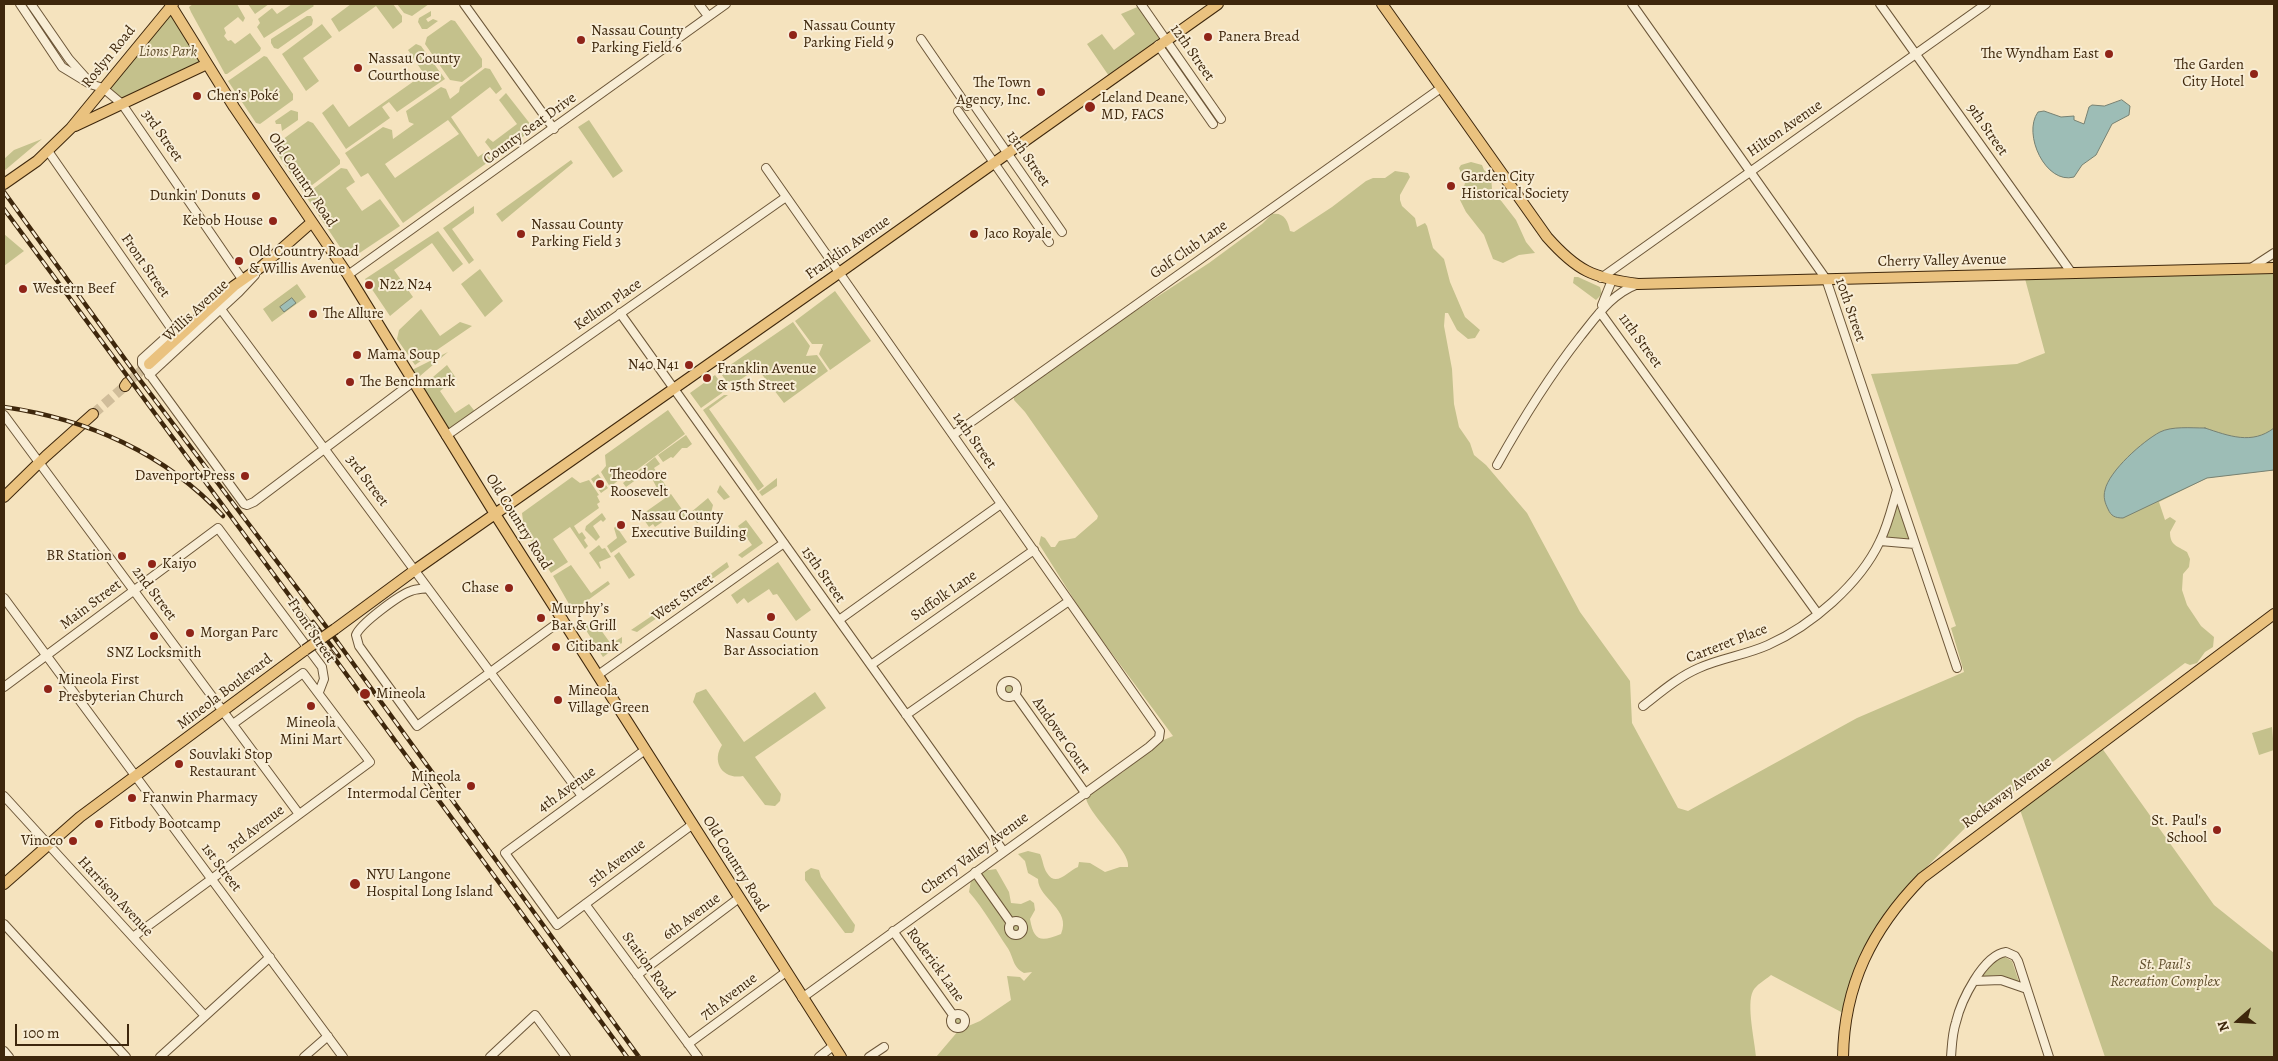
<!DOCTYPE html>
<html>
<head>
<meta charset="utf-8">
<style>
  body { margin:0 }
  #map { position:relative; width:2278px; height:1061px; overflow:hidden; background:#f5e3be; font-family:Alegreya,serif }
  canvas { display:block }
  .frame { position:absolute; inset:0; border:5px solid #3e270c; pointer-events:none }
  .north { position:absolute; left:2213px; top:996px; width:50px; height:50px; -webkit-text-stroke:4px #f8edd5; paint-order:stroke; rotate:251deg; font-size:14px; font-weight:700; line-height:20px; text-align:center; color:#3e270c }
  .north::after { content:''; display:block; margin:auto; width:18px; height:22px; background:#3e270c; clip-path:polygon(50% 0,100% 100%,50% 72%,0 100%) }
  .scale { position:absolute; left:15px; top:1024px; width:114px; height:22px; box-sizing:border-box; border:2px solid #3e270c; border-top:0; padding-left:6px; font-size:15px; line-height:18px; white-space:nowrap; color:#3e270c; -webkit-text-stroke:4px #f8edd5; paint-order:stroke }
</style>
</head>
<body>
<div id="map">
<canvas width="2278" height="1061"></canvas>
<div class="frame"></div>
<div class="north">N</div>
<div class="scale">100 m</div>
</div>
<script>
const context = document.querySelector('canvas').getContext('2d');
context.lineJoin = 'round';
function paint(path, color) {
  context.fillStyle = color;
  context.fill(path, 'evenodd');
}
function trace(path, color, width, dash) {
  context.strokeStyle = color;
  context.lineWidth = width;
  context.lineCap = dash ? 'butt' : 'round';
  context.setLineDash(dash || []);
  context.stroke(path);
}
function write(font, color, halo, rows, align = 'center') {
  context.font = font + ' Alegreya,serif';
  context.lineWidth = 4;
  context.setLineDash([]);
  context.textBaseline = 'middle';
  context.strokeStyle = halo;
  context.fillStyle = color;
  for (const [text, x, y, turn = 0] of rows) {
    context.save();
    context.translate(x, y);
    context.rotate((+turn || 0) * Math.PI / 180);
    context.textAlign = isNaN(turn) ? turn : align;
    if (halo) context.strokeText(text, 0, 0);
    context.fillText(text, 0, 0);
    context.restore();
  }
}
const green = new Path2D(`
  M193,4H237L245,18L243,22L238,17L224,28L226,33L224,36L228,41L231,40L235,44L250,33L261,48L260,51L227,74H225L191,12L189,7Z
  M248,4H269L255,14Z
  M292,4H312L314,6L264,38L257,27L260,23L258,19L272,8L277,14Z
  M351,4H393L402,16V22L393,29L376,6L339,32L331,19Z
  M397,4H429L412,16L404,13Z
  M171,5L207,64L122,104L103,88Z
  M1142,5L1166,39L1111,79L1087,44L1102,34L1114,50L1135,34L1121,14Z
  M431,11V16L426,19L428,22L433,19L438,21L427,29H422L418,22L419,18Z
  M307,16H311L313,20L312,25L278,49L274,48L271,43V39Z
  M451,20L455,21L482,59V67L462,82L450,80L425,44L427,37Z
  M322,24L332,37L303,58L319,81L306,91L282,54Z
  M416,44L421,46L445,79L397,112L389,102L382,107L390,118L346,149L322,113L333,104L349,127L424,74L408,50Z
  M264,56L267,57L293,94V100L260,124L256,123L228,81Z
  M485,68L490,69L502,89L496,94L490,87L451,117L478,157L485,152L491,160L403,223L368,173L361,177L345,153L383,127L392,130L393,139L414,124L409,122L406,111L441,87L446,89L450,99L459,92L460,87ZM448,120L459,134L395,178L385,164Z
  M506,93L531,125V131L496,156L485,142L488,138L493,142L517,124L499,100Z
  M291,110L298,112V120L282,131L281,124H276L275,121Z
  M589,120L623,171L613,178L578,127Z
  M308,121L313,123L340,160V164L303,192L274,149L275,145Z
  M42,139L4,171V159L14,150Z
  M571,160L573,163L502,222L496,214Z
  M1471,162L1482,165L1484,170L1491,176L1492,189L1516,220L1526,242L1535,253L1519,255L1503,263L1493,259L1484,235L1466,212L1460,200L1465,183L1459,168L1461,165Z
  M341,168L347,169L355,182L346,188L362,211L380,199L400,226L352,258L346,256L305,195Z
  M1395,171L1408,173L1410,177L1400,195V200L1402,206L1415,218L1417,227L1425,223L1427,226L1433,248L1444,259L1450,282L1465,317L1480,330L1475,338L1468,339L1457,330L1448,313H1445L1444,326L1452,369L1454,404L1459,427L1470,443L1474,455L1486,465L1527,513L1580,612L1630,681L1632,723L1678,808L1688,811L1857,718L1964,672L1951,628L1956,626L1871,374L2017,364L2045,353L2024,275L2274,268V470L2207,478L2159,502L2165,520L2170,517L2176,521L2170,532C2170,546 2178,546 2187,552L2190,559L2189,567L2183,574L2182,590L2187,605L2201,626L2214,637L2213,647L2205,652L2197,663L2190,665L2185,663L1967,826L1912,882L1879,928L1843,1013L1771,975C1765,980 1756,985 1753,991C1746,1004 1755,1042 1756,1057H936L959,1030L980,1021L1011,1000L1007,976L1020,977L1024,981L1032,972L1024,973C1012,967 1014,957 1007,947C995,929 984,909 969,892L971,880L982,871L996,869L1009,892L1011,903L1021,904L1030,900L1034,903L1035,910L1030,919C1034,942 1041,942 1061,934C1072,909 1038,899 1038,879L1028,873L1025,861L1018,854L1028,851L1040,854C1043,860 1043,867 1047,873C1056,888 1068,871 1078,867L1079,862L1090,863L1105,872L1120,867H1128C1132,852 1084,810 1086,796L1123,772L1159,742L1173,736L1085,617L1039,544L1041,536L1045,538L1051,547H1055L1059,541L1075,538L1097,519L1098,516L1025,412L1014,400V395L1123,319L1209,263L1262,224L1272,214C1284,212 1288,221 1290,231L1294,232L1332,207L1366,181L1373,178H1385Z
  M474,206V213L452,229L474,260L469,264L443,228Z
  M438,231L463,264L453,272L432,243L394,270L413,297L390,316L365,279Z
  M4,234L24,251L4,266Z
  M480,269L503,301L485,317L461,284Z
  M1574,277H1578L1600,287L1602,294L1596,300L1573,283Z
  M297,284L306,297L272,322L263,309Z
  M835,291L871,341L830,370L819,354L823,344H812L795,321Z
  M421,309L440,336L460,322L472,326L415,365L397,339L399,330Z
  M793,322L810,346L806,356L817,355L828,371L784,403L757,368L733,385L728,384L720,372Z
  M448,352L413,382L408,372Z
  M447,365L456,378L440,391L455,413L469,404L477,414L446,436L419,389Z
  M715,375L724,387L722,393L701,408L690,393Z
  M724,395H728L709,409L764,486L758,491L703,410Z
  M668,410L685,434L622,481L620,479L610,487L601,472L606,466L605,455Z
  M686,435L692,444L687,448H682L673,458L671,457L663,462L658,455Z
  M655,457L660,464L654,468L668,489L663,492L659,487L657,488L649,473L644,474L626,487L623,483Z
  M598,474L608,488L601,493L591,479Z
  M572,477L580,483L589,480L599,495L597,496L600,502L597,504L599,508L574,526L579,534L582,532L586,538L584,540L588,546L585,549L570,527L553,539L568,562L551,573L520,524L523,521L522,513Z
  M777,478V486L762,496L759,492Z
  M720,485L730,497L724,500L717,492Z
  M671,494L686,515L683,518L679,512L672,511L668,514V518L655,527L653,524L649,527L638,511L641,509L644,513Z
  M708,498L713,505L711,513L697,523L695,520L699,516L695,510L690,513Z
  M1896,501L1909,539L1884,537Z
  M602,513L606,519L603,522L601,520L593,526L600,537L596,541L585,530L586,526Z
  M746,520L763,543L742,558L738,555L752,545L738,526Z
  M616,526L627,542L611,553L607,546L617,538L614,528Z
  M599,545L602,549L605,548L611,557L599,562L601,568L600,569L589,553Z
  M619,552L635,575L629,579L614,556Z
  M727,562L729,567L690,595L686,592Z
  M778,562L811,610L796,621L777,594L773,595L769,589L748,603L744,598L737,604L731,595Z
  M571,565L591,593L608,581L610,584L573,611L553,576Z
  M662,609L664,613L637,632L631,630Z
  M591,622L595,628L598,626L611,644L622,637V643L603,657L584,627Z
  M1003 689a6 6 0 1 1 12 0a6 6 0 1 1-12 0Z
  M706,689L744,742L815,692L826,708L755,757L781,794L780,801L775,806L765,805L743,776C723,780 711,762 722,745L693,702L696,693Z
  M2272,727L2274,750L2259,755L2252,733Z
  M2099,744L2214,905L2274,953V1057H2105L2018,804Z
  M811,868L819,870L821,877L855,925L854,931L852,933H845L805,880V872Z
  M2003,956L2012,961L2019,982L1999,975L1982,977L1993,963Z
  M952 1021a6 6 0 1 1 12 0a6 6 0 1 1-12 0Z`);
const water = new Path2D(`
  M2122,100L2130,106L2129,115L2112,124L2096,155L2082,165L2074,177C2046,185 2022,134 2038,112L2044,111L2061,117L2074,116V120L2084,124L2089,107L2092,105L2104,106Z
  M292,298L296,303L284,312L280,307Z
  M2205,428C2229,436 2252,445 2274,428V470L2207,478L2123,518C2115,518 2111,516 2108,509C2105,503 2103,497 2105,490C2109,471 2143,441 2160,432C2172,426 2191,428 2205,428Z`);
const majorTunnel = new Path2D(`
  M127,383L149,364
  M93,414L125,386`);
const minor = new Path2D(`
  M20,4L62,67L90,84L103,88L122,104L242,279
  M31,4L69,59L86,78
  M464,4L554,129
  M699,4L708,16
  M1141,4L1221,119
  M1632,4L1826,279L1957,668
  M1880,4L2071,272
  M921,39L967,106
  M1158,45L1213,124
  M972,102L1062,232
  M958,111L1049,242
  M48,151L173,331L142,359V364L244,504L247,505L254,502L413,382
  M766,168L1160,731L1159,738L1149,747L802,998
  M2251,268L2274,253
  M348,275L726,4
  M1601,278L1986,4
  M1602,305L1612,280
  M220,308L582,796
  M1600,312L1818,614
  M620,313L1004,852
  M149,375L239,292L255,275
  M4,415L299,814
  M953,435L1441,88
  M446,436L786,197
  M1497,465C1522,420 1548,378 1580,337C1597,316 1611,294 1638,284
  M1880,541L1915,544
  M427,588C422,589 416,589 411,591C399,595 360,624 356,635L359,646L417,726L563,619
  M4,598L343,1057
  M839,620L1001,504
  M871,665L1034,550
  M598,675L784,543
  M1001 689a8 8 0 1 1 16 0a8 8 0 1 1-16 0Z
  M4,687L218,528L322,667L324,679L319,692
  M1015,694L1086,794
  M1643,706C1661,692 1678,677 1699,668C1721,658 1746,655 1768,645C1811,626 1860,584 1880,541C1888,525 1892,507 1897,490
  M906,715L1069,601
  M645,750L505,853L557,925L693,824
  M4,796L205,1016
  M975,872L1011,923
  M585,904L698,1057
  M1009 928a7 7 0 1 1 14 0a7 7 0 1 1-14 0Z
  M4,924L126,1057
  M893,931L953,1015
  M133,937L370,762L303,673L233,724
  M637,975L739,898
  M1974,981L2001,980L2027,989
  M951 1021a7 7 0 1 1 14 0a7 7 0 1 1-14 0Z
  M688,1044L786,972
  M4,1051L9,1057
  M160,1057L270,957
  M304,1057L328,1036
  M490,1057L535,1015L566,1057
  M819,1057L833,1046
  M869,1057L884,1047
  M1951,1057C1952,1045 1952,1034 1956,1022C1961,1001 1983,955 2006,952L2015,956L2018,961L2049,1057`);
const major = new Path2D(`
  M170,4L234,107L348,275L495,514L841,1057
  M1382,4L1547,237C1577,271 1593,278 1638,284L2274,268
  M75,126L207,64
  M4,184L37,161L71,128L173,4
  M149,364L234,286L261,267L312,222
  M125,386L127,383
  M4,497L46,456L93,414
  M335,629L415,570L839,273L1218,4
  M4,884L80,817L305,650
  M1843,1057C1844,985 1872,929 1922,878L2274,614`);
const rail = new Path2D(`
  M4,192L140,380L331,633L639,1057
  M4,209L314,629
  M4,407C87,419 165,453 223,516
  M313,622L339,656
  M330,652L627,1057`);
const majorBridge = new Path2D(`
  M305,650L335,629`);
const markers = [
  [793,35,5,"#8f2418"],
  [1208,37,5,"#8f2418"],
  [581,40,5,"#8f2418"],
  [2109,54,5,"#8f2418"],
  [358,68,5,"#8f2418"],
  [2254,74,5,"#8f2418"],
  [1041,92,5,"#8f2418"],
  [197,96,5,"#8f2418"],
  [1090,107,6,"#8f2418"],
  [1451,186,5,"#8f2418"],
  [256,196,5,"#8f2418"],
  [273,221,5,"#8f2418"],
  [521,234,5,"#8f2418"],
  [974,234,5,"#8f2418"],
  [239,261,5,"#8f2418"],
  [369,285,5,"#8f2418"],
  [23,289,5,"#8f2418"],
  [313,314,5,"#8f2418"],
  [357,355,5,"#8f2418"],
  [689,365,5,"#8f2418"],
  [707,378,5,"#8f2418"],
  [350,382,5,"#8f2418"],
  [245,476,5,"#8f2418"],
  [600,484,5,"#8f2418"],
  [621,525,5,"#8f2418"],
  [122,556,5,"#8f2418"],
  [152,564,5,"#8f2418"],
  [509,588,5,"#8f2418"],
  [771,617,5,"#8f2418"],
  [541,618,5,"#8f2418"],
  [190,633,5,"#8f2418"],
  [154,636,5,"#8f2418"],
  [556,647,5,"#8f2418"],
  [48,689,5,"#8f2418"],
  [365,694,6,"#8f2418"],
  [558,700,5,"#8f2418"],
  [311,706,5,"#8f2418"],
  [179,764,5,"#8f2418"],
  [471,786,5,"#8f2418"],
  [132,798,5,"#8f2418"],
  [99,824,5,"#8f2418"],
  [2217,830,5,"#8f2418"],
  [73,841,5,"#8f2418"],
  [355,884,6,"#8f2418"]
];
const poiNames = [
  ["Nassau County",803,26],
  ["Parking Field 9",803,43],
  ["Nassau County",591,31],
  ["Parking Field 6",591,48],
  ["Panera Bread",1218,37],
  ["The Wyndham East",2099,54,"right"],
  ["Nassau County",368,59],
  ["Courthouse",368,76],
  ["The Garden",2244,65,"right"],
  ["City Hotel",2244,82,"right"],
  ["The Town",1031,83,"right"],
  ["Agency, Inc.",1031,100,"right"],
  ["Chen’s Poké",207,96],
  ["Leland Deane,",1101,98],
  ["MD, FACS",1101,115],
  ["Garden City",1461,177],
  ["Historical Society",1461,194],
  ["Dunkin' Donuts",246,196,"right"],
  ["Kebob House",263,221,"right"],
  ["Nassau County",531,225],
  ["Parking Field 3",531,242],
  ["Jaco Royale",984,234],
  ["Old Country Road",249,252],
  ["& Willis Avenue",249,269],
  ["N22 N24",379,285],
  ["Western Beef",33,289],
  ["The Allure",323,314],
  ["Mama Soup",367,355],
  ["N40 N41",679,365,"right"],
  ["Franklin Avenue",717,369],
  ["& 15th Street",717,386],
  ["The Benchmark",360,382],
  ["Theodore",610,475],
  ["Roosevelt",610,492],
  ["Davenport Press",235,476,"right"],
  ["Nassau County",631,516],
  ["Executive Building",631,533],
  ["BR Station",112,556,"right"],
  ["Kaiyo",162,564],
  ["Chase",499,588,"right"],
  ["Murphy’s",551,609],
  ["Bar & Grill",551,626],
  ["Morgan Parc",200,633],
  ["Nassau County",771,634,"center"],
  ["Bar Association",771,651,"center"],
  ["Citibank",566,647],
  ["SNZ Locksmith",154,653,"center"],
  ["Mineola First",58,680],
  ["Presbyterian Church",58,697],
  ["Mineola",568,691],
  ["Village Green",568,708],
  ["Mineola",376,694],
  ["Mineola",311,723,"center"],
  ["Mini Mart",311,740,"center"],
  ["Souvlaki Stop",189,755],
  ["Restaurant",189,772],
  ["Mineola",461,777,"right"],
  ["Intermodal Center",461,794,"right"],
  ["Franwin Pharmacy",142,798],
  ["St. Paul's",2207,821,"right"],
  ["School",2207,838,"right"],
  ["Fitbody Bootcamp",109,824],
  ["Vinoco",63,841,"right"],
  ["NYU Langone",366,875],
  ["Hospital Long Island",366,892]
];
const parkNames = [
  ["Lions Park",168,52],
  ["St. Paul's",2165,965],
  ["Recreation Complex",2165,982]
];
const streetNames = [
  ["12th Street",1192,53,55],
  ["Roslyn Road",109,57,-51],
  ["County Seat Drive",530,129,-36],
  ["Hilton Avenue",1785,129,-35],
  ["9th Street",1987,130,55],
  ["3rd Street",162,136,55],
  ["13th Street",1028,159,55],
  ["Old Country Road",302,180,56],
  ["Franklin Avenue",848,248,-35],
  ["Golf Club Lane",1189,250,-35],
  ["Cherry Valley Avenue",1942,261,-1],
  ["Front Street",145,266,55],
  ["Kellum Place",608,305,-35],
  ["10th Street",1850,310,71],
  ["Willis Avenue",196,311,-43],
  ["11th Street",1640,341,54],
  ["14th Street",974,441,55],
  ["3rd Street",367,481,53],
  ["Old Country Road",518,522,58],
  ["15th Street",823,575,55],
  ["2nd Street",154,594,53],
  ["Suffolk Lane",944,596,-35],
  ["West Street",683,598,-35],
  ["Main Street",91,605,-37],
  ["Front Street",311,631,56],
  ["Carteret Place",1727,644,-21],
  ["Mineola Boulevard",225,692,-37],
  ["Andover Court",1061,736,55],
  ["4th Avenue",567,790,-36],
  ["Rockaway Avenue",2007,793,-37],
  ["3rd Avenue",256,829,-37],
  ["Cherry Valley Avenue",975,854,-36],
  ["5th Avenue",617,863,-37],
  ["Old Country Road",735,864,58],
  ["1st Street",221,868,53],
  ["Harrison Avenue",115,897,47],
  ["6th Avenue",692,917,-37],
  ["Roderick Lane",935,965,54],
  ["Station Road",648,966,54],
  ["7th Avenue",729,997,-37]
];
paint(green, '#c4c18c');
paint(water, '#9dbdb6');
trace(water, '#778172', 1);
trace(majorTunnel, '#d0bd9a', 10, [10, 5]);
trace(minor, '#6c5638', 10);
trace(major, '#3e270c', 12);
trace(minor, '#f8edd5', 8);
trace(major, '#eac27f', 10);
trace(rail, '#3e270c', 4.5);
trace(rail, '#f8edd5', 2.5, [8]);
trace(majorBridge, '#3e270c', 12, []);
trace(majorBridge, '#eac27f', 10);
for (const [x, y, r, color] of markers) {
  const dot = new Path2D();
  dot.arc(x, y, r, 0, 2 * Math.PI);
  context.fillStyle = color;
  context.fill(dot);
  trace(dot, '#f8edd5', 2);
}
write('15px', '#3e270c', '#f8edd5', poiNames, 'left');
write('italic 15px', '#604e2c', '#f8edd5', parkNames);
write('15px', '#3e270c', '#f8edd5', streetNames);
</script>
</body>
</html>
